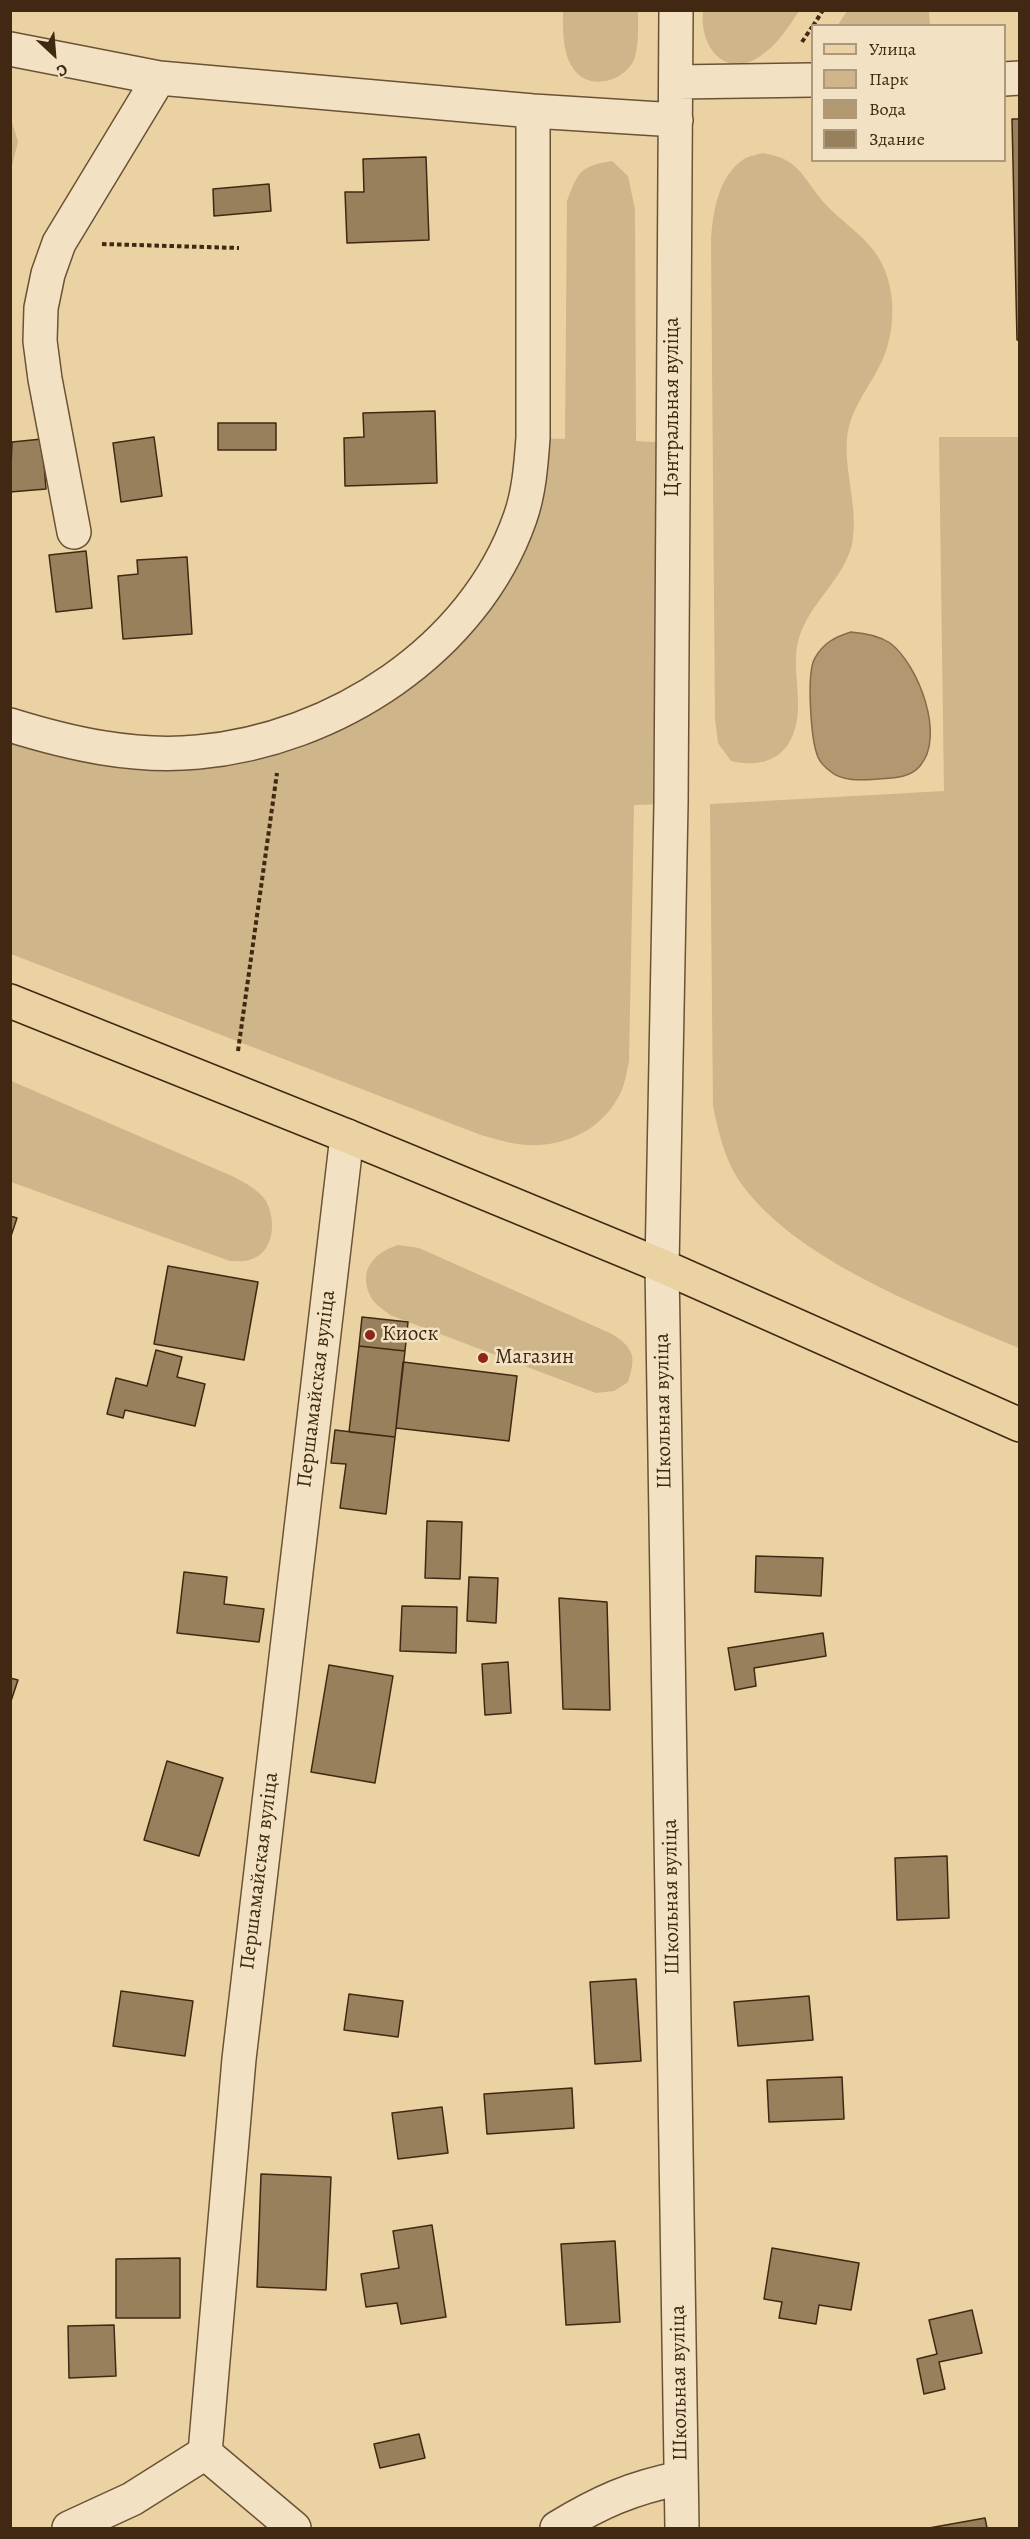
<!DOCTYPE html>
<html>
<head>
<meta charset="utf-8">
<style>
  body { margin:0 }
  #map { position:relative; width:1030px; height:2539px; overflow:hidden; background:#ebd2a2; font-family:Alegreya,serif }
  canvas { display:block }
  .frame { position:absolute; inset:0; border:12px solid #402813; pointer-events:none }
  .legend { position:absolute; left:811px; top:24px; width:195px; height:138px; box-sizing:border-box; background:#f2e2c3; border:2px solid #ab987d; margin:0; padding:8px 10px; list-style:none; font-size:18px; color:#402813 }
  .legend li { display:flex; align-items:center; gap:12px; height:30px }
  .legend b { width:30px; border:2px solid #ab987d }
  .north { position:absolute; left:24px; top:24px; width:60px; height:60px; -webkit-text-stroke:4px #f2e2c3; paint-order:stroke; rotate:154deg; font-size:16px; font-weight:700; line-height:24px; text-align:center; color:#402813 }
  .north::after { content:''; display:block; margin:auto; width:21px; height:27px; background:#402813; clip-path:polygon(50% 0,100% 100%,50% 72%,0 100%) }
</style>
</head>
<body>
<div id="map">
<canvas width="1030" height="2539"></canvas>
<div class="frame"></div>
<ul class="legend">
<li><b style="height:8px;background:#ebd2a2"></b>Улица</li>
<li><b style="height:16px;background:#ceb58a"></b>Парк</li>
<li><b style="height:16px;background:#b19871"></b>Вода</li>
<li><b style="height:16px;background:#99805d"></b>Здание</li>
</ul>
<div class="north">С</div>
</div>
<script>
const context = document.querySelector('canvas').getContext('2d');
context.lineJoin = 'round';
function paint(path, color) {
  context.fillStyle = color;
  context.fill(path, 'evenodd');
}
function trace(path, color, width, dash) {
  context.strokeStyle = color;
  context.lineWidth = width;
  context.lineCap = dash ? 'butt' : 'round';
  context.setLineDash(dash || []);
  context.stroke(path);
}
function write(font, color, halo, rows, align = 'center') {
  context.font = font + ' Alegreya,serif';
  context.lineWidth = 5;
  context.setLineDash([]);
  context.textBaseline = 'middle';
  context.strokeStyle = halo;
  context.fillStyle = color;
  for (const [text, x, y, turn = 0] of rows) {
    context.save();
    context.translate(x, y);
    context.rotate((+turn || 0) * Math.PI / 180);
    context.textAlign = isNaN(turn) ? turn : align;
    if (halo) context.strokeText(text, 0, 0);
    context.fillText(text, 0, 0);
    context.restore();
  }
}
const green = new Path2D(`
  M929,10L930,25H838L847,11Z
  M563,11H638C638,26 639,42 635,57C628,79 594,91 577,73C562,58 563,30 563,11Z
  M703,11V10L799,11C788,28 777,45 759,57C723,80 699,44 703,11Z
  M11,119L18,142L11,169Z
  M762,153C801,158 803,180 826,205C839,219 856,230 869,245C897,275 898,326 882,361C872,383 856,401 849,426C840,464 860,505 852,544C844,579 810,602 799,638C789,671 808,709 790,741C777,764 753,766 731,761L718,743L715,719L711,240C713,212 718,176 744,159C749,156 757,155 762,153Z
  M612,161L628,176L635,210L636,441L672,443L671,804L634,805L629,1061C627,1071 625,1083 621,1092C602,1132 560,1150 517,1144C505,1142 493,1138 481,1135L11,954L10,725L152,753L325,717L483,591L533,438L565,439L567,201C578,172 580,166 612,161Z
  M939,437H1019V1348C931,1311 792,1260 738,1179C724,1157 718,1130 713,1106L710,804L944,791Z
  M11,1081L232,1176C245,1183 258,1189 266,1201C277,1221 274,1254 249,1260C243,1262 236,1261 230,1261L11,1182Z
  M398,1245L419,1248L612,1334C635,1349 636,1357 628,1382L614,1391L596,1393L390,1315C384,1310 376,1305 372,1299C357,1273 372,1253 398,1245Z`);
const water = new Path2D(`
  M851,632C864,633 878,635 890,643C918,664 946,736 920,766C910,778 893,778 878,779C863,780 842,782 830,771C826,768 820,762 818,757C811,741 806,673 815,658C823,643 835,637 851,632Z`);
const building = new Path2D(`
  M1012,119H1020V340H1017Z
  M426,157L429,240L347,243L345,192H364L363,159Z
  M269,184L271,211L214,216L213,189Z
  M435,411L437,483L345,486L344,438L364,437L363,413Z
  M218,423H276V450H218Z
  M154,437L162,496L121,502L113,443Z
  M42,439L46,489L10,492L12,442Z
  M86,551L92,608L56,612L49,555Z
  M187,557L192,634L123,639L118,576L138,574L137,560Z
  M10,1216L17,1218L10,1239Z
  M168,1266L258,1282L244,1360L154,1344Z
  M362,1317L408,1322L405,1351L359,1346Z
  M359,1346L405,1351L395,1437L349,1432Z
  M156,1350L182,1357L177,1377L205,1384L195,1426L125,1410L123,1418L107,1414L116,1378L147,1386Z
  M403,1362L517,1376L509,1441L396,1428Z
  M335,1430L395,1437L386,1514L340,1508L346,1464L331,1463Z
  M427,1521L462,1522L460,1579L425,1578Z
  M756,1556L823,1558L821,1596L755,1592Z
  M184,1572L227,1577L224,1604L264,1609L259,1642L177,1633Z
  M469,1577L498,1578L496,1623L467,1621Z
  M559,1598L607,1602L610,1710L563,1709Z
  M402,1606L457,1607L456,1653L400,1651Z
  M823,1633L826,1656L754,1668L756,1686L735,1690L728,1648Z
  M508,1662L511,1713L485,1715L482,1664Z
  M329,1665L393,1676L375,1783L311,1772Z
  M10,1678L18,1680L10,1704Z
  M167,1761L223,1778L199,1856L144,1840Z
  M947,1856L949,1918L897,1920L895,1858Z
  M636,1979L641,2061L595,2064L590,1982Z
  M121,1991L193,2001L185,2056L113,2046Z
  M349,1994L403,2001L398,2037L344,2030Z
  M809,1996L813,2040L738,2046L734,2002Z
  M842,2077L844,2119L769,2122L767,2080Z
  M572,2088L574,2128L487,2134L484,2094Z
  M442,2107L448,2153L398,2159L392,2113Z
  M261,2174L331,2177L326,2290L257,2287Z
  M432,2225L446,2317L401,2324L397,2303L366,2307L361,2274L399,2268L393,2231Z
  M615,2241L620,2322L566,2325L561,2244Z
  M772,2248L859,2263L851,2310L819,2305L816,2324L779,2318L782,2302L764,2299Z
  M180,2258V2318H116V2259Z
  M972,2310L982,2353L939,2362L945,2389L924,2394L917,2359L937,2354L929,2320Z
  M114,2325L116,2376L69,2378L68,2326Z
  M419,2434L425,2458L380,2468L374,2444Z
  M985,2518L987,2528H929Z`);
const path = new Path2D(`
  M813,26L823,10
  M802,42L812,27
  M102,244L239,248
  M238,1051L277,773`);
const minor = new Path2D(`
  M676,10L671,804L662,1266L682,2528
  M10,49L159,78L533,111L676,120
  M1004,79L1020,78
  M676,82L812,80
  M74,532L45,379L40,341L41,308L48,274L59,243L159,78
  M10,725C71,744 134,758 198,752C334,740 474,650 520,518C529,493 531,465 533,438V111
  M205,2453L294,2528
  M69,2528L132,2499L205,2453L239,2059L347,1136
  M557,2528C600,2502 631,2488 681,2478`);
const major = new Path2D(`
  M10,1001L347,1136L662,1266L1020,1425`);
const markers = [
  [370,1335,6,"#8f2418"],
  [483,1358,6,"#8f2418"]
];
const streetNames = [
  ["Цэнтральная вуліца",673,407,-90],
  ["Першамайская вуліца",317,1389,-83],
  ["Школьная вуліца",664,1411,-91],
  ["Першамайская вуліца",260,1871,-83],
  ["Школьная вуліца",672,1897,-91],
  ["Школьная вуліца",680,2383,-91]
];
const poiNames = [
  ["Киоск",382,1335],
  ["Магазин",495,1358]
];
paint(green, '#ceb58a');
paint(water, '#b19871');
trace(water, '#846b4b', 1.5);
paint(building, '#99805d');
trace(building, '#402813', 1.5);
trace(minor, '#6b5237', 36);
trace(major, '#402813', 36);
trace(path, '#402813', 4, [4.5, 3]);
trace(minor, '#f2e2c3', 33);
trace(major, '#ebd2a2', 33);
for (const [x, y, r, color] of markers) {
  const dot = new Path2D();
  dot.arc(x, y, r, 0, 2 * Math.PI);
  context.fillStyle = color;
  context.fill(dot);
  trace(dot, '#f2e2c3', 2);
}
write('21px', '#402813', '#f2e2c3', streetNames);
write('21px', '#402813', '#f2e2c3', poiNames, 'left');
</script>
</body>
</html>
